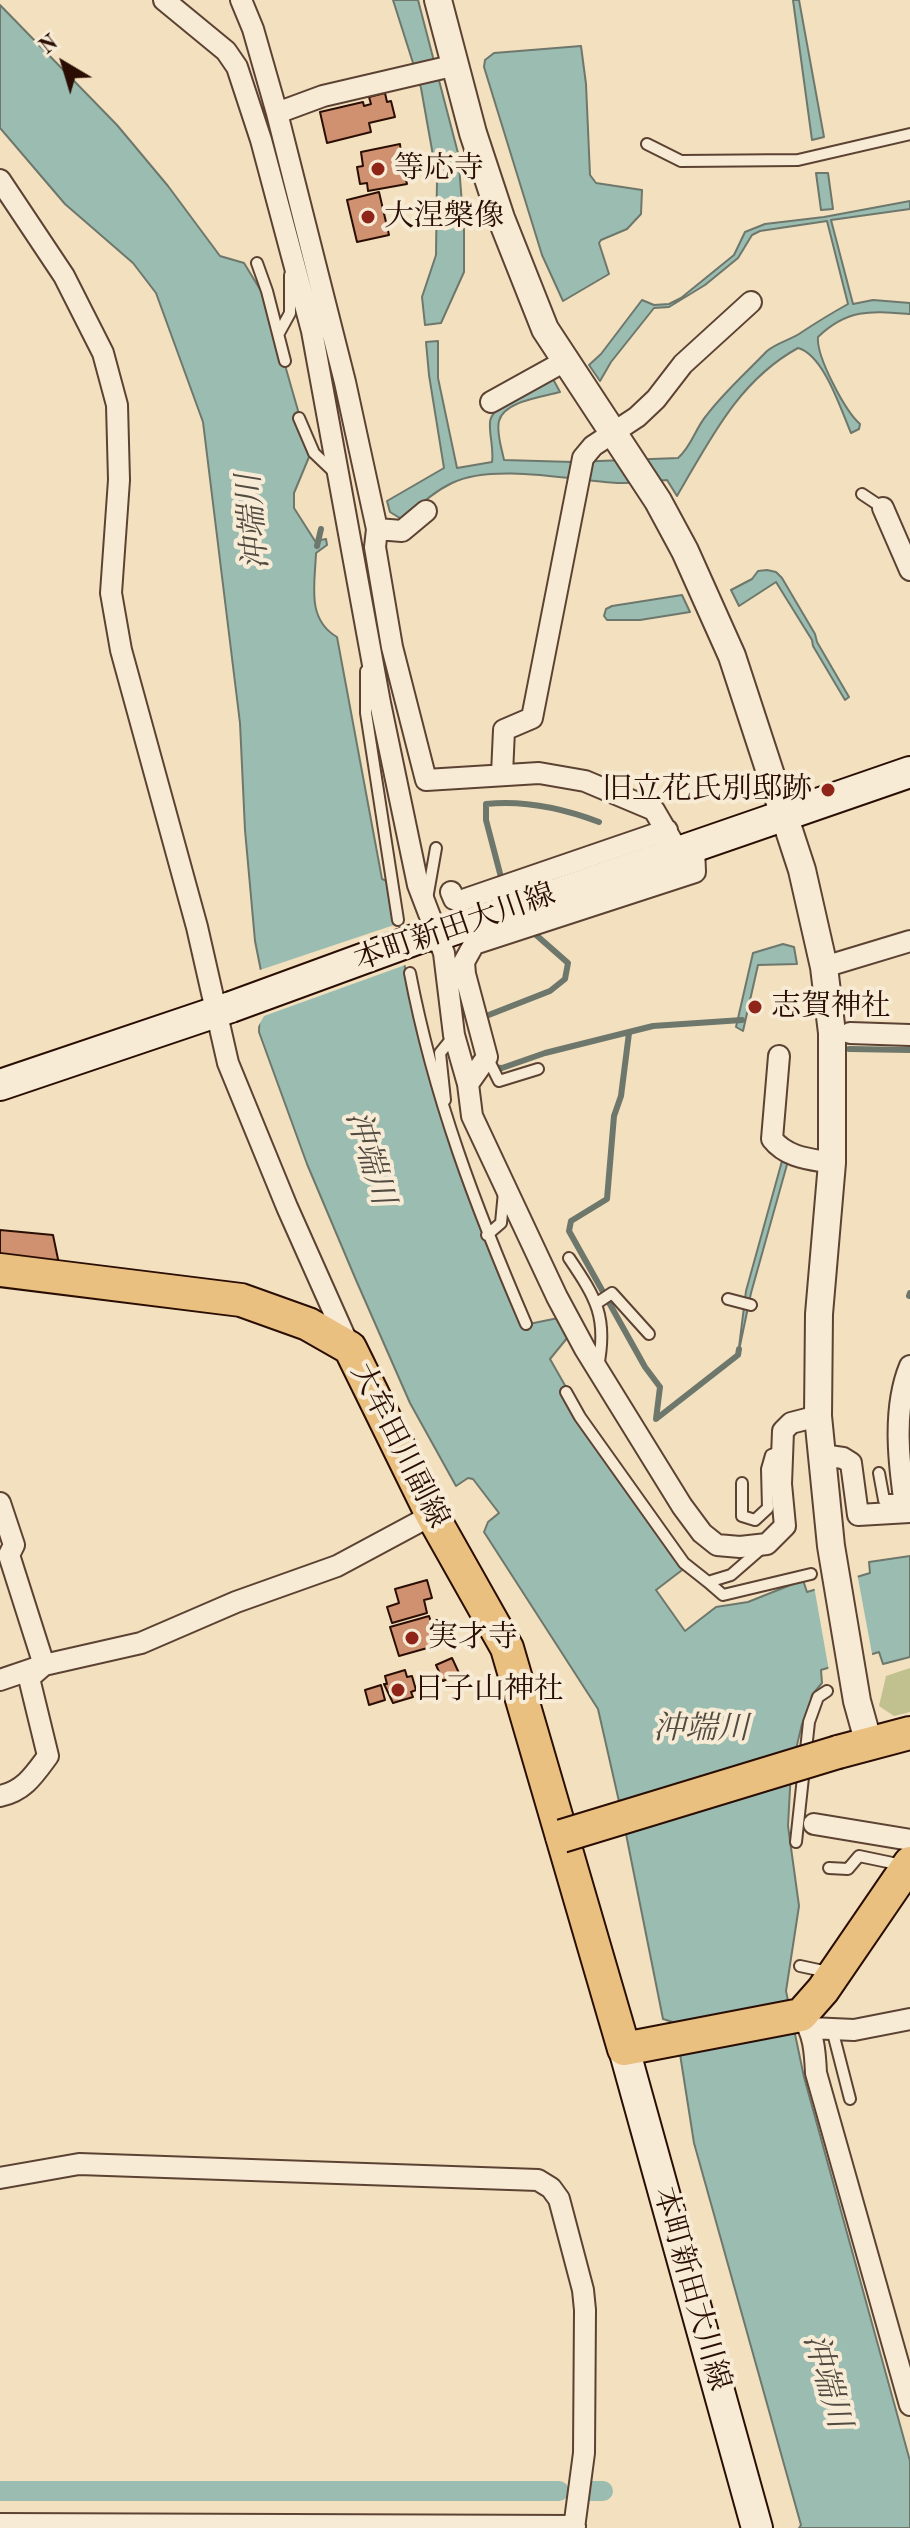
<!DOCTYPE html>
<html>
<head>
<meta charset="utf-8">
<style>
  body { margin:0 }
  #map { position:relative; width:910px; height:2528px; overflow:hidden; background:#f3e0bf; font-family:"Old Standard TT",serif }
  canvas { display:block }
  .north { position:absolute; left:24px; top:24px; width:80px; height:80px; -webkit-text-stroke:6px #f7ebd5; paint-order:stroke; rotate:322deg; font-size:22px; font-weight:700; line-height:32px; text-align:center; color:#2a0e04 }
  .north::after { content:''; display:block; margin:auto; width:28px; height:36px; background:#2a0e04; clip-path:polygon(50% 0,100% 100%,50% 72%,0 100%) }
</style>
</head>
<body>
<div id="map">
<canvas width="910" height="2528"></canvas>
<div class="north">N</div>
</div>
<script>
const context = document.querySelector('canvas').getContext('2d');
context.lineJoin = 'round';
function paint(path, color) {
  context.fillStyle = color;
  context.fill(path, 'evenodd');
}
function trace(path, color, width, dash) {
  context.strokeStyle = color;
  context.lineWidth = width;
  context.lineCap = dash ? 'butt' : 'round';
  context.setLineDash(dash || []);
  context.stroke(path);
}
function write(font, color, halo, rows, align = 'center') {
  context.font = font + ' "Old Standard TT","Noto Serif JP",serif';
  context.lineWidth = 8;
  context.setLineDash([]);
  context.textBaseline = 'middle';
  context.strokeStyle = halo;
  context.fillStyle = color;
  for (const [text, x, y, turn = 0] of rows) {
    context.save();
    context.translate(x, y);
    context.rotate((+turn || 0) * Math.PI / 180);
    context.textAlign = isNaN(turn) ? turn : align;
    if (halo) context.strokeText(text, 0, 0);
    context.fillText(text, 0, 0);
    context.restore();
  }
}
const green = new Path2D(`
  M910,1668V1712L894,1716L879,1706L886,1676Z`);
const water = new Path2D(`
  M393,0H418L458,153L464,230V272L441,323L425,325L422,297L436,255L437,178L421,88Z
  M793,0H799L824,137L812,140Z
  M0,5L117,125L168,186L220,256L244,263L266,299L301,421L309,457L294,493V508L315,541L326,539L327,545L316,553C315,584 306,619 337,637L382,879L387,881L419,1035L439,1107L529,1324L563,1317L572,1332L550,1359L575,1403L690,1564L656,1590L685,1631L716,1607L748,1602L803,1580L807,1592L870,1573L869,1562L910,1556V1657L883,1664L879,1652L821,1670L822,1683L812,1695L809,1712L802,1724L791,1770L788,1826L799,1906L786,1991L804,2077L910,2461V2528H799L801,2525L694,2143L680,2054L679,2024L663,2019L623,1819L598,1709L484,1532L488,1522L499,1513L473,1479L468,1478L456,1486L410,1403L356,1280L307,1164L259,1032L261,971L255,941L245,830L240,723L203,422L156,293L133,263L65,204L0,128Z
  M581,46L586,84L590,175L596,183L642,190L641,214L627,229L601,240L599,243L609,274L563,301L542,255L484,67L485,60L494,53Z
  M816,173H828L833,209L821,210Z
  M910,201V209L831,220L853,304L873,300L910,303V314C872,311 848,308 818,337C816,356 845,411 860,424L859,429L851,433C841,410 824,355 798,348C738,381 710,440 677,496L667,480C651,481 634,483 617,483C572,480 492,463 452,483C433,492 419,506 403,520L390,512L387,501L444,468L429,375L426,342L438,341V378L457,468L492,462C494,448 489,435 490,422C492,403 536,386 553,379L560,392C543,397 504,401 499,421C496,433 502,449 504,460L573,462L678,458C692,446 695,429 706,416C724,392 747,372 767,351C778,342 791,340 802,332C817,322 832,313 848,304L827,221L760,231L752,235L738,258L705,285L669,307L654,308L611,362L600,381L589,365L601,354L642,300L654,305L669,304L681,298L734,255L745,232L765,224L824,217Z
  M767,570L776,572L782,578L815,634L817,642L849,697L845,700L813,646L812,640L776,582L739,606L731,590L752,579L758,571Z
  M682,595L690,612L640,620H607L604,616L606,609L612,606Z
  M783,944L794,947L797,964L758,965L743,1031L736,1027L753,953Z
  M782,1161H788L751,1293L738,1355L746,1291Z`);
const pier = new Path2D(`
  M400,923L408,964L264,1016L255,1032L257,971Z
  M857,1573L873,1659L829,1671L814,1586Z`);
const stream = new Path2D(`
  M317,546L321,529
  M502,881L486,820V804C525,800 562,808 599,822
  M481,1018L550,991L565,979L568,963L535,934
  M629,1033L621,1096L614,1116L607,1199L571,1221L569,1231L645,1367L660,1387L656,1419L738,1355L739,1349
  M849,1049L910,1050
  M491,1067L502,1068L545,1053L653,1026L742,1020
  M909,1296L910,1293`);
const canal = new Path2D(`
  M0,2491H559
  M586,2491H603`);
const building = new Path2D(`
  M385,93L387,102L391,101L395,117L369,123L371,132L327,143L320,112L363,102L364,106L371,104L369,97Z
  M400,144L401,154L413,151L417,173L405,176L407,184L368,191L367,183L360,184L357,167L363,166L361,152Z
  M379,192L389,235L357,242L347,200Z
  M0,1230L53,1235L59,1264L0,1257Z
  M427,1580L432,1598L424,1600L427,1613L392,1623L387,1607L399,1603L395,1589Z
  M429,1616L431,1622L437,1620L442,1637L436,1639L438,1645L399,1656L390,1627Z
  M452,1658L459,1673L443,1681L436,1665Z
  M405,1670L407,1677L412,1676L416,1690L411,1692L413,1697L393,1703L384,1684H387L385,1676Z
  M381,1685L385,1700L369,1705L365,1690Z`);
const service = new Path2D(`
  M647,144L681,161L798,160L910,134
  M257,263L267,291L285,361
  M279,333L290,313V275
  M299,418L314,453L336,474
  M862,494L883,508
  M368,669L366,671V713L398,920
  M427,899L436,848
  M410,973C434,1098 476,1208 526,1324
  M487,1057L499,1081L538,1069
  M445,1100L440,1053L453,1037
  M487,1235L501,1223L504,1192
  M569,1258C596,1298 608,1317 598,1367
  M728,1299L751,1305
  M597,1303L612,1293L649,1334
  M566,1392L580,1417L684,1563L708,1582L731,1575L762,1548
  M879,1473L884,1500H904
  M742,1483V1516L755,1520L768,1508L767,1469L771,1455L782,1451
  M708,1582L723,1595L811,1574
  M796,1842L809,1722L818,1697L827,1691
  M829,1868L848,1869L859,1856L902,1865
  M800,1966L828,1972
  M832,2029L850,2099`);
const minor = new Path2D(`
  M164,0L226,51L237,67L261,140L312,331L380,703L418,885L444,953L454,1035L468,1084L472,1116L557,1297L585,1349L682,1506L702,1533L717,1545L740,1547L767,1544L785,1526L781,1484L783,1431L791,1423L818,1416
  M241,0L253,29L277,113L345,382L377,529L375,547L392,647L426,780L539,773L585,781L654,810L679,853
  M277,113L323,96L456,65
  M0,180L64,276L103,353L117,405L119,480L111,593L121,650L197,927L228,1063L287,1207L349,1346
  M491,402L565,361
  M883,508L910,570
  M377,529L402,531L426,511
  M502,774L504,730L532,718L583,458L593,446L637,417L656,399L683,364L751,302
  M451,892L454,899L460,901L667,830
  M824,967L910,941
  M850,1033L910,1035
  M779,1056L772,1139C787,1158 810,1159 832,1163
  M468,1084L487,1057L465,974L464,962L474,944L695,872L694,847
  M822,1455L843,1458L851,1463L858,1515L910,1512
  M0,1503L14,1545L9,1555L44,1665
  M906,1512C899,1466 892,1409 910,1366
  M0,1680L44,1665L141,1643L236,1602L337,1566L432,1515
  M0,1796C24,1791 34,1775 48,1756L29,1678L44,1665
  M814,1824L910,1840
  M801,2015C814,2033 815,2051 816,2073L910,2405
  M810,2028L854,2030L910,2019
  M0,2178L79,2164L538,2180L551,2188L559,2199L583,2290L585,2310L584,2453L574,2528
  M0,2524L575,2526`);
const tertiary = new Path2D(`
  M438,0L473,133L501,218L545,329L658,501L685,551L732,656L802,870L824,967L832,1033V1163L819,1314L818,1416L831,1546L857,1701L869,1744`);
const secondary = new Path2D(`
  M425,936L438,935L910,772
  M0,1085L231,1007
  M624,2049L757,2528`);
const primary = new Path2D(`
  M0,1270L241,1300L308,1324L350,1348L432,1515L507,1648L624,2049L801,2015L823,1990L910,1863
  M838,1752L910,1733`);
const secondaryBridge = new Path2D(`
  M231,1007L425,936`);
const primaryBridge = new Path2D(`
  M562,1836L838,1752`);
const markers = [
  [378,169,8,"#8f2418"],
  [368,217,8,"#8f2418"],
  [828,790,8,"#8f2418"],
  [755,1007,8,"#8f2418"],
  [412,1638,8,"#8f2418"],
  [398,1690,8,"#8f2418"]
];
const poiNames = [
  ["等応寺",394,169],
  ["大涅槃像",384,217],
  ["旧立花氏別邸跡",812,790,"right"],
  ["志賀神社",771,1007],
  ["実才寺",428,1638],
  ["日子山神社",414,1690]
];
const streetNames = [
  ["本町新田大川線",455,928,-19],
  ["大牟田川副線",399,1446,63],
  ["本町新田大川線",691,2289,74]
];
const waterNames = [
  ["沖端川",254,522,-95],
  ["沖端川",369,1158,73],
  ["沖端川",701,1730],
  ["沖端川",826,2381,74]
];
paint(green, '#c0c18e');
paint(water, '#9bbdb1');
trace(water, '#6e776c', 2);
paint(pier, '#f3e0bf');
trace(stream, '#6e776c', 6);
trace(canal, '#9bbdb1', 20);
paint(building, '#cf9170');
trace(building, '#2a0e04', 2);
trace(service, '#5c4233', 14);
trace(minor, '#5c4233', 24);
trace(tertiary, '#5c4233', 30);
trace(secondary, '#2a0e04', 34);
trace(primary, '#2a0e04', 36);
trace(service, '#f7ebd5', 10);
trace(minor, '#f7ebd5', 20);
trace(tertiary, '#f7ebd5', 26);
trace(secondary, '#f7ebd5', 30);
trace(primary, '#eac080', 32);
trace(secondaryBridge, '#2a0e04', 34, []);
trace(primaryBridge, '#2a0e04', 36, []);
trace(secondaryBridge, '#f7ebd5', 30);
trace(primaryBridge, '#eac080', 32);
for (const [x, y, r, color] of markers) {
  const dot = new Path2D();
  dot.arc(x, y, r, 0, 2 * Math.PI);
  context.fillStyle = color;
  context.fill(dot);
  trace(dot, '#f7ebd5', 3);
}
write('30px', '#2a0e04', '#f7ebd5', poiNames, 'left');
write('30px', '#2a0e04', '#f7ebd5', streetNames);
write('italic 32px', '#524b41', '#f7ebd5', waterNames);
</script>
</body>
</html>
